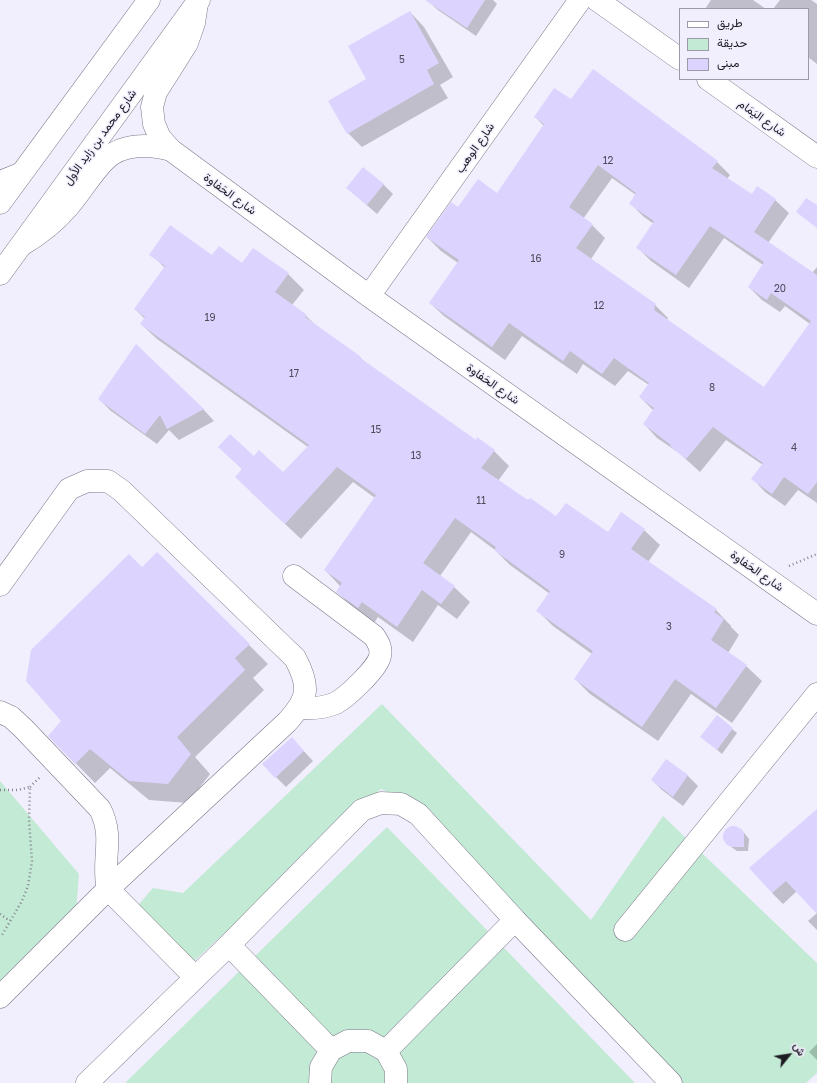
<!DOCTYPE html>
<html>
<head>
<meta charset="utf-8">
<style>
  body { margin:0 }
  #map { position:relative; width:817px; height:1083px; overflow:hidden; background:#f1eefd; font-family:"Golos Text",Vazirmatn,sans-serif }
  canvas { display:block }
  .legend { position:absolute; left:679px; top:8px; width:130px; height:72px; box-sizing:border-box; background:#f1eefd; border:1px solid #9c9aa6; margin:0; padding:5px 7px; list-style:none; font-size:12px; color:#1d1c23 }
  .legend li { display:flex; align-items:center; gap:8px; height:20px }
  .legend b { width:20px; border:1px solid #9c9aa6 }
  .north { position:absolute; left:769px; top:1035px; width:40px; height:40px; -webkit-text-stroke:3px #f1eefd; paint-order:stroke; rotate:60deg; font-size:11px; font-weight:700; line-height:16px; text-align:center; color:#1d1c23 }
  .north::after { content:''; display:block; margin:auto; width:14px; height:18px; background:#1d1c23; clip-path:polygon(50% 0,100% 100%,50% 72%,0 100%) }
</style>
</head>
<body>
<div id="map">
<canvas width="817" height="1083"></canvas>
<ul class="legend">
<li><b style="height:5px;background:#fff"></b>طريق</li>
<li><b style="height:11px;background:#c3ead4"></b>حديقة</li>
<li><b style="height:11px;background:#dcd4ff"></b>مبنى</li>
</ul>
<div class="north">ش</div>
</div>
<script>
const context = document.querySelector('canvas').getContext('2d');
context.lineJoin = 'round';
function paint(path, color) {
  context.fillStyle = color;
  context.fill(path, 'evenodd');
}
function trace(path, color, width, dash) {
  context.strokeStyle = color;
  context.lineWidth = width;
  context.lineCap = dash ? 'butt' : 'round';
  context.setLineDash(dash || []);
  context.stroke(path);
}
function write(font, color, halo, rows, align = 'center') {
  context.font = font + ' "Golos Text",Vazirmatn,sans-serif';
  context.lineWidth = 3;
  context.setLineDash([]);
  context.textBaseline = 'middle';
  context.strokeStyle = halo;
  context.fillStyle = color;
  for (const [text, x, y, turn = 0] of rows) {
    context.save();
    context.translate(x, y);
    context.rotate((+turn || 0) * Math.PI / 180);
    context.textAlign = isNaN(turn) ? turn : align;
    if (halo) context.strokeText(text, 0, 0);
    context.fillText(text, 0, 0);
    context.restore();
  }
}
const green = new Path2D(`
  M382,704L591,920L663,816L817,963V1073L806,1083H676L415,805L381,789L193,962L134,910L153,888L183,893Z
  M0,781L79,874L76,913L0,987Z
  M387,827L635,1083H125Z`);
const shadow = new Path2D(`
  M427,0H493L497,4L476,36L438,10Z
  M711,0H753L766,9H705Z
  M780,0H811L817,4V64L808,57V9H773Z
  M410,12L424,27L453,77L440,85L448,98L362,147L348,133L368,79Z
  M571,100L717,162L730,175L727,179L752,195L757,188L775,200L789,213L768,243L812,273L817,267V503L798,490L785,506L765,492L752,478L763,465L726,440L700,472L679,453L657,438L644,424L654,411L640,397L649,385L628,371L615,386L583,364L577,374L522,336L505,360L444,316L430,303L458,263L441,251L427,237L458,208L497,194L544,126L535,117ZM612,178L636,195L630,203L644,217L654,224L638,248L651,261L689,288L724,238L763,265L749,287L762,300L780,312L785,306L810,324L764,388L667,320L668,318L655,305L591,259L605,238L592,225L583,219Z
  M383,184L393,194L377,214L347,188Z
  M254,249L288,274L304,290L292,305L306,316L318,327L360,357L367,364L476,441L494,451L509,466L498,481L529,502L557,518L608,534L644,530L660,545L648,562L716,610L731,626V627L739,635L728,653L746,666L762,681L732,723L691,694L658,741L590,694L575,679L592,654L553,626L538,611L550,594L510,565L495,550L471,532L440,576L454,587L470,602L457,619L438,605L413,642L378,617L374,623L353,607L337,592L340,586L325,570L375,498L353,482L301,539L251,492L243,470L219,447L254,458L283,474L308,447L157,339L141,324L145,319L135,309L165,268L151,254L212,257L243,264Z
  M136,345L203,409L214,421L179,440L169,430L157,444L111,411L99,399Z
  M157,553L268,664L253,678L264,690L195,757L210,774L188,803L149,800L110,768L95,783L49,736L63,721L142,568Z
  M732,729L737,733L722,754L702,737Z
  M301,748L313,761L286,787L276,777Z
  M666,760L688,776L698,786L683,806L662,790L652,780Z
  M817,810V912L797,891L783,904L772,893Z
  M741,829L749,839L748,851H737L727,844Z
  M817,913V930L808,921Z
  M817,1044V1060L809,1052Z`);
const building = new Path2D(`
  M425,0H485L467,28Z
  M410,11L439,63L427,70L434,84L347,134L328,101L366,79L348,46Z
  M593,69L718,161L712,168L752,194L757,186L776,199L754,232L817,275V482L808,494L784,477L772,494L751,479L763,463L713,427L686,459L670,446L671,445L643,424L654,408L639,397L649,383L614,358L602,374L570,351L563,361L509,323L492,347L429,303L459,260L426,237L451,202L458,207L478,179L497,193L544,124L534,117L554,88L571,99ZM598,165L636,193L629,204L654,221L636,248L676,275L710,226L764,262L748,287L767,300L771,293L811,321L764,387L654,310L655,308L654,307L656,304L576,248L593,224L569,207Z
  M363,167L384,184L367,205L346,188Z
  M806,198L817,205V228L796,212Z
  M170,225L212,255L219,246L242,263L253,248L289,273L275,292L307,315L305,317L360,356L359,357L476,440L477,437L495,450L481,468L528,500L530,498L556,516L566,503L608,532L621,512L645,529L631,549L717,609L714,612L724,619L711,640L747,665L716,708L675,679L642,727L574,679L593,651L536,611L550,591L494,550L496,547L455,518L423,563L455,586L441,604L422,590L397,627L362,602L358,608L336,592L342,583L324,570L376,495L337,467L285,524L235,477L242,469L218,447L230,434L254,456L259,450L283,472L309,445L140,324L145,317L134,309L165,266L149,255Z
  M136,344L204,409L167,429L160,415L145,434L98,399Z
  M157,552L250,644L235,658L245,670L177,737L191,754L168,784L129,781L90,749L75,764L48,736L61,721L26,681L31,650L129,554L142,567Z
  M717,715L733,728L717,750L700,737Z
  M292,737L304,751L275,778L262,764Z
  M666,759L688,775L673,797L651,780Z
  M817,809V914L786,881L772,893L749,868Z
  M731,826H736L741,829L744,833V847H731L726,844L723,839V834L726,829Z`);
const path = new Path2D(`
  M789,566L817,554
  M30,787L40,777
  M0,790H18L30,787L29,820L32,861L28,886L22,901L2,935L0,936
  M0,914L10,921`);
const minor = new Path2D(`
  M597,0L680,59
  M197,3L194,23L187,43L156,92L152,107L154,124L160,138L171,150L369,296L817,614
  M708,79L817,157
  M0,182L20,174
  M23,244C40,234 55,222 68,207C81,192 91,174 105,160C122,143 150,144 171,150
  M369,296L580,0
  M294,576L374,636C378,642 382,648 380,656C378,668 347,697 336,703C324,708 312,709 300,708
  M0,585L69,489L87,481H108L122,491L295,658C310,686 309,698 287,722L108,889L0,997
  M0,712L11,717L23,728L100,809C115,838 101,861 108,889L195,977
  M625,930L817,694
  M229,945L331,1050
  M386,1051L515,920
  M87,1083L229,945L362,810L381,803L401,804L418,814L515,920L671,1083
  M320,1083L321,1067L331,1050L348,1041H368L386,1051L396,1069V1083`);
const major = new Path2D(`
  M0,203L149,0
  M0,274L199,0`);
const numberNames = [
  ["5",402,60],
  ["12",608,161],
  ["16",536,259],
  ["20",780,289],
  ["12",599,306],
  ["19",210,318],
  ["17",294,374],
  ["8",712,388],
  ["15",376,430],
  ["4",794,448],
  ["13",416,456],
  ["11",481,501],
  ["9",562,555],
  ["3",669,627]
];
const streetNames = [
  ["شارع اليَمَام",762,118,35],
  ["شارع محمد بن زايد الأول",100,137,-54],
  ["شارع الوهب",475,148,-55],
  ["شارع الحَفاوة",230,194,36],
  ["شارع الحَفاوة",493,384,35],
  ["شارع الحَفاوة",757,571,35]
];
paint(green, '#c3ead4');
paint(shadow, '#0003');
paint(building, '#dcd4ff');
trace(minor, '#7b7889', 23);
trace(major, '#7b7889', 23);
trace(path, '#86848f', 2.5, [1, 3]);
trace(minor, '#fff', 22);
trace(major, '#fff', 22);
write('10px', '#4d4a5a', null, numberNames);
write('12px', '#1d1c23', '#f1eefd', streetNames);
</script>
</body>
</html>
